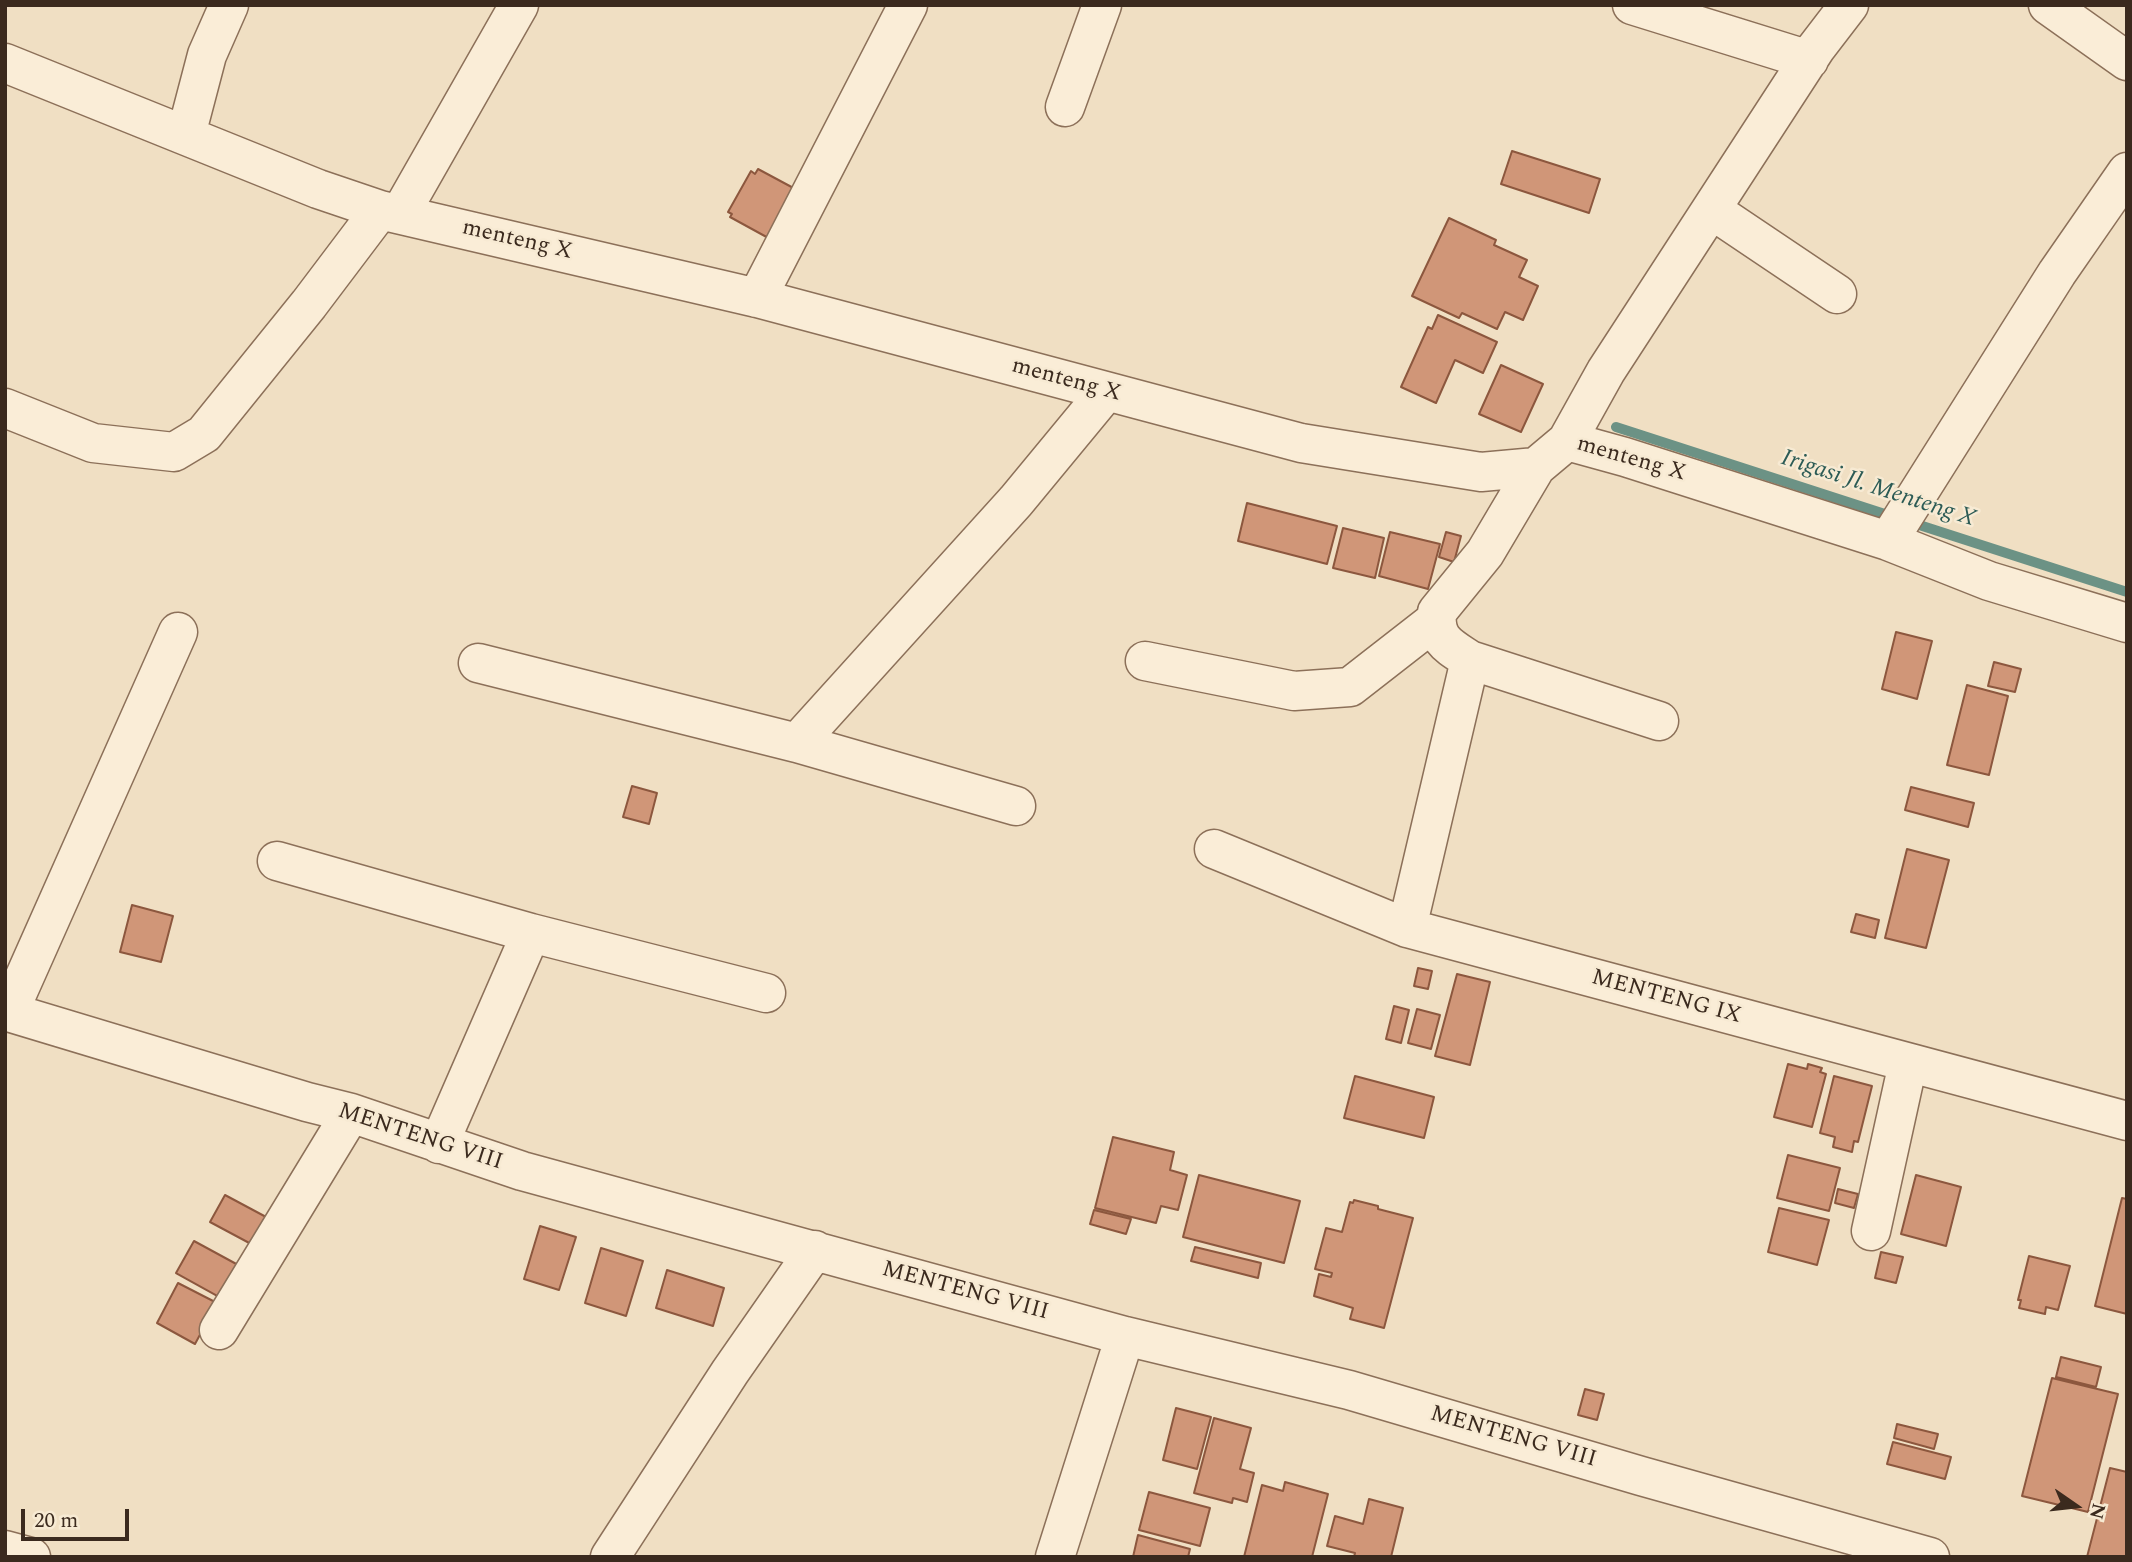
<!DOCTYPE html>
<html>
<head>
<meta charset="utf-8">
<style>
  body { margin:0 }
  #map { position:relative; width:2132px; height:1562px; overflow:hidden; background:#f0dfc3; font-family:Spectral,serif }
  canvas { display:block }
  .frame { position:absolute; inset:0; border:7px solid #3b2a1e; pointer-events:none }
  .north { position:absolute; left:2041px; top:1471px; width:70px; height:70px; -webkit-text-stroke:5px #f7ead3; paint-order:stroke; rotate:104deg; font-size:19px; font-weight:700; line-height:28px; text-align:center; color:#3b2a1e }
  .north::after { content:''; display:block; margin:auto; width:24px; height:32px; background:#3b2a1e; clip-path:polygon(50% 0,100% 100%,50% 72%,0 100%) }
  .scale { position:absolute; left:21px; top:1509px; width:108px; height:32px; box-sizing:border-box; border:4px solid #3b2a1e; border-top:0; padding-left:9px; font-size:21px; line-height:24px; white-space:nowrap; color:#3b2a1e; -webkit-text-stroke:5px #f7ead3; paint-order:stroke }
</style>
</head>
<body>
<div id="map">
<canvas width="2132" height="1562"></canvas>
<div class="frame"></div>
<div class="north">N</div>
<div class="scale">20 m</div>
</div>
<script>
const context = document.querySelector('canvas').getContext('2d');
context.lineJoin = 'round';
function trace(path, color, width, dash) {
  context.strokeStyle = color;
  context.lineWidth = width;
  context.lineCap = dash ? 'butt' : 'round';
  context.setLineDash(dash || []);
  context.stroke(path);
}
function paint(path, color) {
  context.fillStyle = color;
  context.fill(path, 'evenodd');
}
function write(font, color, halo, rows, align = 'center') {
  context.font = font + ' Spectral,serif';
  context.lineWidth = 5;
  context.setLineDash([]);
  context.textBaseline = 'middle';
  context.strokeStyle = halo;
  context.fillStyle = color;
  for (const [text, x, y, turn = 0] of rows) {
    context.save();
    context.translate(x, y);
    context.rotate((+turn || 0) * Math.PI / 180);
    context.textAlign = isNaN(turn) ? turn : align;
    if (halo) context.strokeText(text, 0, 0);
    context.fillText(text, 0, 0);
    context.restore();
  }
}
const stream = new Path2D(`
  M1616,427L1894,517
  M1910,522L2127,592`);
const building = new Path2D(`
  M1512,151L1600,179L1589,213L1501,184Z
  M758,169L799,191L772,240L730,217L732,214L728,212L751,171L755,174Z
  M1449,218L1496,240L1494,245L1527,260L1519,277L1538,286L1523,320L1505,312L1497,329L1462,313L1459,318L1412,296Z
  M1438,315L1497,342L1483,373L1455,360L1436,403L1401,387L1428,327L1432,329Z
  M1501,365L1543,384L1521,432L1479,414Z
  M1247,503L1337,526L1327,564L1238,541Z
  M1343,528L1384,538L1375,578L1333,568Z
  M1390,532L1440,544L1428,589L1379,576Z
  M1446,532L1461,536L1454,562L1439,557Z
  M1896,632L1932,641L1917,699L1882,689Z
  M1994,662L2021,669L2015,692L1988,686Z
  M1967,685L2008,696L1989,775L1947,765Z
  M632,786L657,793L649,824L623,817Z
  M1911,787L1974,803L1968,827L1905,810Z
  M1907,849L1949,860L1926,948L1885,938Z
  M132,905L173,916L161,962L120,952Z
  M1856,914L1879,920L1875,938L1851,932Z
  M1418,968L1432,971L1428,989L1414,986Z
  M1457,974L1490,982L1470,1065L1435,1056Z
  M1394,1006L1409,1010L1401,1043L1386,1039Z
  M1417,1009L1440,1015L1431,1049L1408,1043Z
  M1788,1064L1807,1069L1808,1064L1822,1068L1820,1072L1826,1074L1812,1127L1774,1117Z
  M1355,1076L1434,1097L1424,1138L1344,1118Z
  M1834,1076L1872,1086L1858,1142L1854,1141L1852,1152L1833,1147L1835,1137L1820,1133Z
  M1113,1137L1174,1152L1170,1170L1187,1175L1178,1210L1161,1206L1156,1223L1095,1208Z
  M1788,1155L1840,1168L1829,1211L1777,1198Z
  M1199,1175L1300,1201L1284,1263L1183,1237Z
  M1916,1175L1961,1187L1946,1246L1901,1234Z
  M1838,1189L1858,1194L1854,1208L1835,1203Z
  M225,1195L268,1218L253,1245L210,1222Z
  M2122,1198L2127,1199V1314L2095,1306Z
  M1354,1200L1378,1206V1209L1413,1218L1384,1328L1350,1319L1353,1308L1314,1296L1319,1274L1331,1277L1332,1273L1315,1269L1326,1228L1342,1232L1350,1202L1353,1203Z
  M1779,1208L1829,1220L1817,1265L1768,1252Z
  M1094,1210L1131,1219L1126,1234L1090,1224Z
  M540,1226L576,1237L559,1290L524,1279Z
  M194,1241L240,1266L223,1299L176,1273Z
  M1195,1247L1261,1263L1258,1278L1191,1261Z
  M601,1248L643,1261L626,1316L585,1303Z
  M1881,1252L1903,1257L1896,1283L1875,1278Z
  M2029,1256L2070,1266L2058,1310L2046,1307L2045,1314L2019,1308L2021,1300H2018Z
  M667,1270L724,1288L713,1326L656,1308Z
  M178,1283L217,1303L195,1344L157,1323Z
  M2061,1357L2101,1367L2096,1387L2056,1377Z
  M2052,1378L2118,1394L2088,1512L2022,1496Z
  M1585,1389L1604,1394L1597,1420L1578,1415Z
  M1176,1408L1211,1417L1197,1469L1163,1460Z
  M1214,1418L1251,1428L1240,1469L1254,1473L1247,1502L1233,1498L1232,1503L1194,1493Z
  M1897,1424L1938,1434L1934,1449L1894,1438Z
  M1893,1442L1951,1457L1945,1479L1887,1464Z
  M2110,1468L2127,1472V1557H2087Z
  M1285,1482L1328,1494L1312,1557H1244L1262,1485L1283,1491Z
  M1149,1492L1210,1508L1200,1546L1139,1530Z
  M1369,1499L1403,1508L1391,1557H1354L1355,1553L1327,1546L1335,1516L1363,1524Z
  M1138,1535L1190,1549L1188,1557H1133Z`);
const minor = new Path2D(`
  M1632,5L1809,60
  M2048,5L2127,61
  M5,63L318,189L380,210L757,298L1301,443L1481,472L1536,467L1567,441L1625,457L1888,541L1989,581L2127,623
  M1065,107L1102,5
  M186,135L207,55L229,5
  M1712,210L1837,294
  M400,214L519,5
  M757,298L908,5
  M5,408L93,443L174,452L204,434L309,304L380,210
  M1567,441L1606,371L1816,48L1849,5
  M1536,467L1485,553L1437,612C1434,640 1449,646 1470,660L1659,721
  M1888,541L2057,273L2127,172
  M1145,661L1294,691L1350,687L1436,620
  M478,663L797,743L1016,806
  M797,743L1016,501L1106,392
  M1214,849L1407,928L2127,1121
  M277,861L531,933L766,993
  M1407,928L1470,660
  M5,1011L307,1102L351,1113L522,1171L1125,1336L1349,1390L1641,1476L1930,1557
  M9,1012L178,632
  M439,1144L531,933
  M1871,1231L1908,1063
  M219,1330L351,1113
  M5,1550L31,1557
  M610,1557L730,1372L815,1250
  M1055,1557L1125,1336`);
const streetNames = [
  ["menteng X",517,241,13],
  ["menteng X",1066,381,15],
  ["menteng X",1631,460,16],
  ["MENTENG IX",1666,998,15],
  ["MENTENG VIII",420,1138,18],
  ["MENTENG VIII",965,1292,15],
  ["MENTENG VIII",1513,1438,16]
];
const waterNames = [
  ["Irigasi Jl. Menteng X",1878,490,18]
];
trace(stream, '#6c9285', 10);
paint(building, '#d09678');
trace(building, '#8c573e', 2);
trace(minor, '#8c7059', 41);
trace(minor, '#faedd7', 38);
write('23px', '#3b2a1e', '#f7ead3', streetNames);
write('italic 24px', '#2c5b55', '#f7ead3', waterNames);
</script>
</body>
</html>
